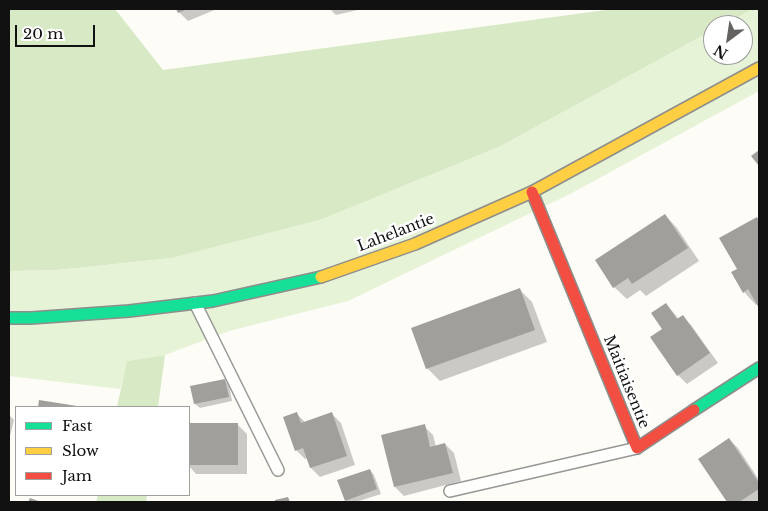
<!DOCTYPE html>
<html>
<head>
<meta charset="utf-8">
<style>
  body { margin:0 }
  #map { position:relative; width:768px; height:511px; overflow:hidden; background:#fdfcf7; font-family:"Libre Baskerville",serif }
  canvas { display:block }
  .frame { position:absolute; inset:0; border:10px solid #111; pointer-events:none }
  .legend { position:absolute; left:15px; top:406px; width:175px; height:90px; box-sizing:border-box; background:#fff; border:1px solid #a0a0a0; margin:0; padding:6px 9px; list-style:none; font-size:15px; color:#111 }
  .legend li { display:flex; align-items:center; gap:10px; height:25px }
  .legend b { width:25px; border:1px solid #a0a0a0 }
  .north { position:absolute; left:703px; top:15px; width:50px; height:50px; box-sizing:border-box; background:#fff; border:1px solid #a0a0a0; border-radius:50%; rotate:211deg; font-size:14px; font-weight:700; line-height:20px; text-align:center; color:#111 }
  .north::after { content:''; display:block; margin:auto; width:18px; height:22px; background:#646362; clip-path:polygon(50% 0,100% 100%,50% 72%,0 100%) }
  .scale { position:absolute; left:15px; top:25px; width:80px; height:22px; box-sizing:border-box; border:2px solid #111; border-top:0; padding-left:6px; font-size:15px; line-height:18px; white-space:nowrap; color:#111; -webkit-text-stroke:4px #fff; paint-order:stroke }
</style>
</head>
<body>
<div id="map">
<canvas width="768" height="511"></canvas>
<div class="frame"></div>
<ul class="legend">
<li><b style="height:6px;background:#16e098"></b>Fast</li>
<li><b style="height:6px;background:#ffcf43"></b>Slow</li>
<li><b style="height:6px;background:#f24e42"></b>Jam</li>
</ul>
<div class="north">N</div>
<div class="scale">20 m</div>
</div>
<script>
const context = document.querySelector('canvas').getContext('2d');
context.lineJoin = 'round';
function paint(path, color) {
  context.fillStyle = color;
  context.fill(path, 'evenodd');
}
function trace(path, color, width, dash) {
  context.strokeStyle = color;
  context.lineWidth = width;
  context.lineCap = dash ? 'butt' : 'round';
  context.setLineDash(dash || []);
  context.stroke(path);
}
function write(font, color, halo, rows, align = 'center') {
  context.font = font + ' "Libre Baskerville",serif';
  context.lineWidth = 5;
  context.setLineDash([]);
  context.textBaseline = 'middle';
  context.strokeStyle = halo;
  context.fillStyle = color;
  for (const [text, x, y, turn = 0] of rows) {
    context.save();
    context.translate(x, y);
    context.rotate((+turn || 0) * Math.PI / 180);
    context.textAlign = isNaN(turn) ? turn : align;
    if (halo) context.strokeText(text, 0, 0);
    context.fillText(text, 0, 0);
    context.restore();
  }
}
const green = new Path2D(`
  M753,9H759V91L570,194L348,301L229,331L165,355L128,361L120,389L9,376V271L57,270L172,258L320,220L499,147L713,30V55H743V25H723Z`);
const forest = new Path2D(`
  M9,9H115L163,70L613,9H753L723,25H713V30L499,147L320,220L172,258L57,270L9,271Z
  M165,355L158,407H117L127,361Z
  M98,495H147L146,502H96Z`);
const shadow = new Path2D(`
  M178,9H217L188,21L179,12Z
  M330,9H362L336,15Z
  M665,215L677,228L699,261L646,296L640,290L627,299L614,287Z
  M757,218L759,221V306L758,304L756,305L744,292L738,269Z
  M520,290L532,302L547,342L440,381L427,368Z
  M666,304L679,319L682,316L691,325L718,363L687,384L678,375L664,329Z
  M224,380L229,385L232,401L200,408L195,404L192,387Z
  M297,414L306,423L332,414L341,423L355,465L320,477L311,468L308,458L305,459L296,450Z
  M9,415L14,420L9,440Z
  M189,424L238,425L247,434V474H196L189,466Z
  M424,426L433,435L436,447L445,444L454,453L461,481L404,496L395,487Z
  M729,439L738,448L759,480V502H729L700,459Z
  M370,470L374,475L381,494L356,502H348L346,500Z`);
const building = new Path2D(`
  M176,9H188L178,13Z
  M759,150V166L751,156Z
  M665,214L688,248L632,284L628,278L613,288L595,260Z
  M757,217L759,221V308L748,289L743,293L731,272L737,269L719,238Z
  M520,288L535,330L426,369L411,328Z
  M666,303L677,319L683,315L710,353L677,376L650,337L662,329L651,313Z
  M225,379L229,397L194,404L190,386Z
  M39,400L77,406V407H38Z
  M297,412L301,423L332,412L347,456L310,468L303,448L295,451L283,417Z
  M189,423H238V465H189Z
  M425,424L430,447L445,443L453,473L394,487L381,435Z
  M729,438L759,483V489L739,502H727L698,459Z
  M370,469L377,489L345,501L337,480Z
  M288,497L290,502H275V500Z
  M30,498L41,502H28Z`);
const lane = new Path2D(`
  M195,303L278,470
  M450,491L637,448`);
const fast = new Path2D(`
  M9,318H31L129,311L213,301L321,277
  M694,410L759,368`);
const slow = new Path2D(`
  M321,277L415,244L532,192L759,68`);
const jam = new Path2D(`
  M532,192L637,448L694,410`);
const streetNames = [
  ["Lahelantie",396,233,-21],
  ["Maitiaisentie",626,382,68]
];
paint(green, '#e7f3d7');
paint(forest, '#d8eac5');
paint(shadow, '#0003');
paint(building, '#a19f9c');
trace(lane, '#979795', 14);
trace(fast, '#8e8d8b', 14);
trace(slow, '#8e8d8b', 14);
trace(jam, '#8e8d8b', 14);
trace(lane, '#fffffe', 11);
trace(fast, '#16e098', 11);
trace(slow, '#ffcf43', 11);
trace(jam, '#f24e42', 11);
write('15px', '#111', '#fff', streetNames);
</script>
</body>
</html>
